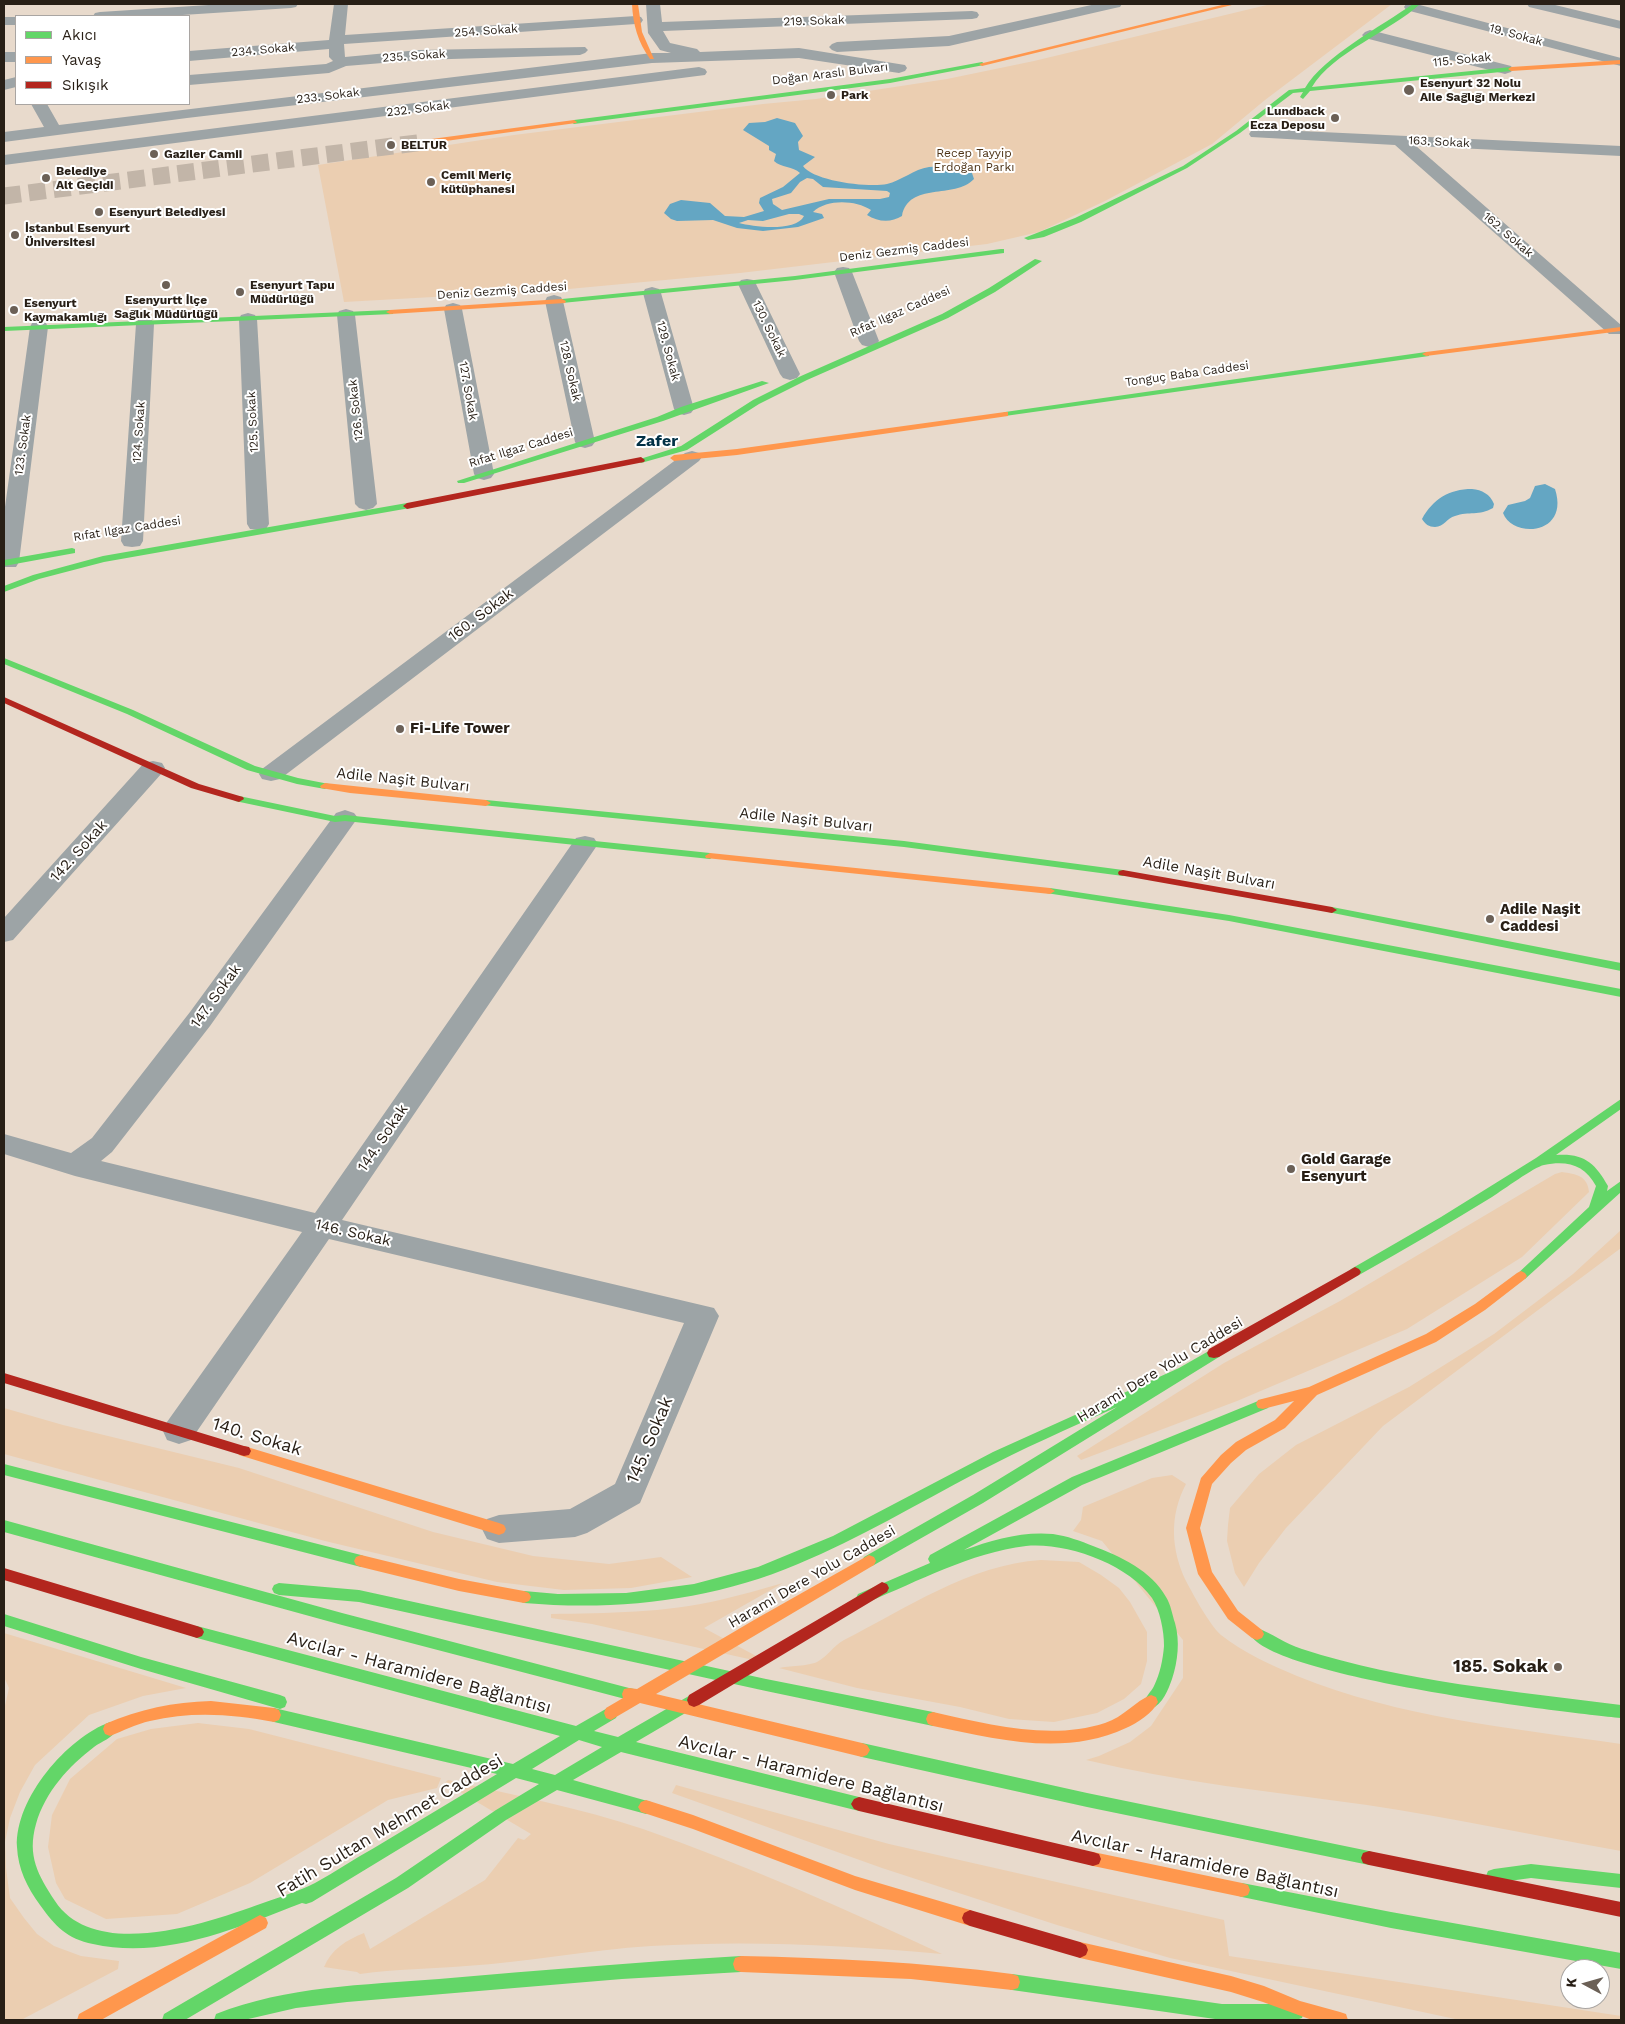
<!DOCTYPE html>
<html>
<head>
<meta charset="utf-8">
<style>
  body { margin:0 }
  #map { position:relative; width:1625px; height:2024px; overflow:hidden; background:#e8dacc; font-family:"Work Sans",sans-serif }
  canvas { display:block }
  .frame { position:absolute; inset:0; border:5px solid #281f16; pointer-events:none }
  .legend { position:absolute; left:15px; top:15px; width:175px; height:90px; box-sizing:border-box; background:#fff; border:1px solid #a9a5a2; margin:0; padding:6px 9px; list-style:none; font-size:15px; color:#281f16 }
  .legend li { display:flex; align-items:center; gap:10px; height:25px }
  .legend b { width:25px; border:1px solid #a9a5a2 }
  .north { position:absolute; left:1560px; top:1959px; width:50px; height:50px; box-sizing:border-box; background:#fff; border:1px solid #a9a5a2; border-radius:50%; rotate:276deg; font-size:14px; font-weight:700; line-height:20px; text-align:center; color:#281f16 }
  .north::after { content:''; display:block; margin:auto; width:18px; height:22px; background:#6b6056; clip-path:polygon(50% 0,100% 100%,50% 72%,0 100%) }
</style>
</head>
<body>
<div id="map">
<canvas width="1625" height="2024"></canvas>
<div class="frame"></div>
<ul class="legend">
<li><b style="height:6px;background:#63d668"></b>Akıcı</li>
<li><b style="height:6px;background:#ff974d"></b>Yavaş</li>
<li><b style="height:6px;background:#b3261e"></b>Sıkışık</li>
</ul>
<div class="north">K</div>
</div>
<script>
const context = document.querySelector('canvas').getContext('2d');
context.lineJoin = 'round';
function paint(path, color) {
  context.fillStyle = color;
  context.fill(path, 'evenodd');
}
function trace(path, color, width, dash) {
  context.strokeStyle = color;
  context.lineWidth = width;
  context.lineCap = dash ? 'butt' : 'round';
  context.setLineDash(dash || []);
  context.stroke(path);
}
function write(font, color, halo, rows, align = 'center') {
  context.font = font + ' "Work Sans",sans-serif';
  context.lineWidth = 4;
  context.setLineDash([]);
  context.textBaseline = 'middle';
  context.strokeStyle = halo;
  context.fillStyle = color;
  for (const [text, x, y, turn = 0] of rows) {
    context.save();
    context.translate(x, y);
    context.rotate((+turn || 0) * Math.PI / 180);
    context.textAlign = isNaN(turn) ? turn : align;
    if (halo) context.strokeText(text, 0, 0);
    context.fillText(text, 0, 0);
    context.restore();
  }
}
const green = new Path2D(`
  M1271,4H1392L1265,100L1212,144L1105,201L1039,232L987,244L740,273L558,290L344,302L318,165L514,135L763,104L816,99L947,79L1034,61Z
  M1562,1172C1576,1174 1588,1176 1589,1192L1522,1257L1407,1329L1237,1401L1081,1460L1077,1456L1224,1363L1340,1301L1555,1174Z
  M1621,1230V1248L1383,1426L1286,1528L1259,1563L1244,1587L1235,1573L1227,1541L1228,1525L1230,1508L1259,1474L1296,1445L1409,1387L1494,1334L1573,1274Z
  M4,1408L63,1425L239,1468L433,1532L533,1556L609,1564L661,1557L692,1577L631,1588L564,1590L497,1582L325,1541L4,1454Z
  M1172,1475L1186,1484C1169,1516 1171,1550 1186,1581C1194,1596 1209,1624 1221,1635C1244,1653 1271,1665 1297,1676C1400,1718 1512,1728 1621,1744V1851C1537,1836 1452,1818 1367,1805C1273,1792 1178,1782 1086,1760L1099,1756L1130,1742L1151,1726L1183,1678V1640L1102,1541L1073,1531L1081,1520L1083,1507L1152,1478Z
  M1041,1560L1079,1562L1101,1575L1119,1588L1130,1602L1147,1632V1661L1141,1684L1124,1699L1097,1713L1054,1722L1009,1719L960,1707L857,1688L779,1668C788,1666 809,1666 817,1662C827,1657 833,1646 844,1640C907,1608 969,1565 1041,1560Z
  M783,1583L704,1628L771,1664L592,1624L551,1618V1614C607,1613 665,1613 720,1600C741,1595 762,1589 783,1583Z
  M4,1633L186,1688L143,1696L89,1715L35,1765L20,1792L10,1818L5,1842L6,1868L10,1898L24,1918L37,1934L54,1946L81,1956L119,1961L118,1969L21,2020H4V1710L9,1688L4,1677Z
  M198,1723L249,1729L441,1778L437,1788L388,1800L250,1883L177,1914L106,1919L65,1899L56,1883L48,1847L52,1815L70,1779L117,1739L151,1729Z
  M448,1780C513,1795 580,1808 643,1829C745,1865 844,1908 942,1954C844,1945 748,1940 651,1946C589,1950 528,1962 466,1966C431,1969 396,1969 360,1974L357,1972L324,1967C331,1950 346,1940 364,1933L370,1949L485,1880L518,1838L524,1840L531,1834L445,1783Z
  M676,1785L889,1844L1224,1920L1229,1956L1621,2016V2020H1460L1170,1958L1057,1925L882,1868L672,1793Z`);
const water = new Path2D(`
  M777,118L795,123L803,136L798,142L799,150L815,157L803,166C813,181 869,188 887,184C901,181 914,169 929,167C943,165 958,169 971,170L974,179C954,200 909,181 902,216C891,223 878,222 867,215L871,210C855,200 827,199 813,212L822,214L824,218L798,227L763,231L737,228L713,220L677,221L671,219L664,213L670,204L681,200L710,203L725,216L744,217L764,211L759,203L760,198L783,187L800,173C793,166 781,168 774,161L776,154L769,150V146L743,130L749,123L765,122ZM807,178L813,179L823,187L887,191L890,193L889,197L880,199H829L782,210L773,204L772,199L791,193L800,182ZM789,214H799L804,216C796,232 754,227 739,223L748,220L763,221Z
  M1545,484L1555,489C1570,535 1513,539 1503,513L1508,505L1525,501L1530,498L1535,486Z
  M1472,489C1482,490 1490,494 1494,504L1493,508C1479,516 1469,511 1455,516C1447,518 1444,527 1435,527C1429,527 1425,524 1422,519C1433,499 1449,489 1472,489Z`);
const primaryTunnel = new Path2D(`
  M4,196L424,142`);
const street = new Path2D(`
  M224,4H298L296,7L291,8L167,16H93L95,13L100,12Z
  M334,4H348L345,35L636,16L641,17L643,20L641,23L636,24L344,44L345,57L419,50L585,47L588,50L585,53L580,55L419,60L346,66L329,73L189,85V75L326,64L333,61L329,57V49L189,61V51L329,40Z
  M646,4H660L662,22L972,11L977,12L979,15L977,18L972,19L663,31L670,43L697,49L700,52L799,48L905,65L907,68L905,71L899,73L799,58L652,63L187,118L4,142V132L44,127L31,104H47L59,125L652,53H671L660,50L648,33Z
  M1096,4H1122L1120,7L1115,8L949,46L837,52L832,50L829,47L832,44L837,42L949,36Z
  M1406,4H1416L1621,58V66L1406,10L1404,7Z
  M1527,4H1551L1621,21V29L1529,7Z
  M4,17H16V25H4Z
  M1370,30L1511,66L1513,69L1511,72L1505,74L1365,38L1362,35L1365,32Z
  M4,52H16V62H4Z
  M699,67L705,69L707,72L705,75L4,165V155Z
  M16,77V87L4,90V80Z
  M1257,129L1621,146V156L1416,146L1621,325V334H1609L1395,145L1251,137L1249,134L1251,131Z
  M843,267L849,268L852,272L879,341L876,345L869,347L862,345L859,341L834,272L837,268Z
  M747,279L753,280L756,284L800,374L797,378L790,380L783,378L780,374L738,284L741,280Z
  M652,287L659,289L661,293L694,409L691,413L684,415L677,413L674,409L643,293L645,289Z
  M554,295L561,297L563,301L595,442L592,446L585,448L578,446L575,442L545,301L547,297Z
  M453,303L460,305L462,309L494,474L491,478L484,480L477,478L474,474L444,309L446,305Z
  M346,309L353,311L355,315L377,504L373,508L366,510L359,508L355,504L337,315L339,311Z
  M248,313L255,315L257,319L269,524L266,529L258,530L250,529L247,524L239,319L241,315Z
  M145,318L152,320L154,324L143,541L140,546L132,547L124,546L121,541L136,324L138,320Z
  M39,321L46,323L48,327L19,562L16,567H4V514L30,327L32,323Z
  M692,451L699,453L702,457L699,461L280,779L271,781L262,779L259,774L262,769L685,453Z
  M153,761L162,763L165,768L162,773L13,940L4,942V918L144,763Z
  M345,810L354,813L358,818L354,823L210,1026L112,1152L101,1161L315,1213L576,838L585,836L594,838L598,844L342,1220L714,1308L719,1316L640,1503L587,1533L575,1537L499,1543L487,1539L482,1529L487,1519L499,1515L570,1509L615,1484L684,1323L329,1239L191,1440L179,1444L167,1440L163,1431L167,1422L302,1232L75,1176L4,1154V1134L71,1153L92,1138L190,1012L336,813Z`);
const fast = new Path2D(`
  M1413,4H1420C1391,31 1332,53 1312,87L1511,67L1514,69L1511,71L1310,91L1303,99L1300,97L1303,92L1293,93L1240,133L1187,168L1081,222L1044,237L1028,240L1024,238L1075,218L1183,166L1236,131L1289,90L1305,88C1323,57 1383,25 1413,4Z
  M982,62L985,64L984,65L890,83L574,124L571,122L574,120L890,79Z
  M1001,249H1004V253L795,280L562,303L558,301L562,299L795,276Z
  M1035,259L1042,261L995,292L948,318L807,380L759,404L687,450L641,463L637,460L681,446L753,400L801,376L942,314L989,288Z
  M390,310H393V314L4,331V327Z
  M1426,352H1429V356L1005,416L1001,414L1005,412Z
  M762,381L769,383L663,421L464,483H458L457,481L657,417L681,407Z
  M407,503L410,504V508L104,562L39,579L4,592V586L33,575L103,556Z
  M72,548L75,549V553L4,566V560Z
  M4,658L133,710L255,766L298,778L329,784L330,786L325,789L297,784L247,770L127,714L4,664Z
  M239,796L335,816L345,815L710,853L715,856L710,859L345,821L335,822L235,801L234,799L235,797Z
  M486,800L904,841L1123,870L1128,873L1123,876L904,847L482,805L481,803Z
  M1050,888L1229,915L1621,989V997L1229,921L1046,893L1045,891Z
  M1332,907L1621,963V971L1328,912L1327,910Z
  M1621,1099V1109L1556,1155C1584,1153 1595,1163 1608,1186L1607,1191L1621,1181V1192L1525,1279H1517L1515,1276L1589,1207L1596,1186C1585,1165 1567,1160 1544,1165C1534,1167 1503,1190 1492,1197C1448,1224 1404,1250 1359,1275H1351L1349,1272L1351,1269L1441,1217L1536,1158Z
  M1214,1348L1219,1349L1221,1353L1219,1357L983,1503L874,1565L869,1567L864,1565L862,1561L864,1557L973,1495L1117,1407C1069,1428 1022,1449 976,1473C917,1504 860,1538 798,1564C711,1601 617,1611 524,1603L519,1601L517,1597L519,1593L524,1591L558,1594L626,1593L694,1584L758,1567L833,1536L993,1452L1179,1368Z
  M1263,1399L1268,1400L1270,1404L1268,1408L1082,1485L964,1550C992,1540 1023,1531 1053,1534C1067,1536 1081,1541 1093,1546C1120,1556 1152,1571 1166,1597C1171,1605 1172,1614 1175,1623C1180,1641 1178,1661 1172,1679C1168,1690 1163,1704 1151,1709L1146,1707L1144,1702C1146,1696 1151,1692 1154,1686C1160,1674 1163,1659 1164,1646C1164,1631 1160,1610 1152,1598C1128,1564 1066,1542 1026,1546C970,1553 919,1581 868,1602L863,1604L858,1602L856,1598L858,1594L930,1563L928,1559L930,1555L1072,1477Z
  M4,1464L361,1555L366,1557L368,1561L366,1565L361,1567L4,1475Z
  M4,1520L342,1613L629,1688L634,1689L636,1694L634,1699L629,1700L342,1625L4,1532Z
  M279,1583L359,1590L766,1679L933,1712L938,1714L940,1719L938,1724L933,1726L766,1691L359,1602L279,1595L274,1593L272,1589L274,1585Z
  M4,1614L141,1657L280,1695L285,1697L287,1702L285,1707L280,1709L141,1669L4,1626Z
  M197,1626L576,1726L611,1706L616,1708L618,1713L616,1718L594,1731L618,1737L694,1693L699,1695L701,1700L699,1705L636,1742L859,1797L864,1799L867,1804L864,1809L859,1811L621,1752L573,1780L651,1802L654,1807L651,1812L646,1814L557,1790L506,1820L408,1888L185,2020H162L164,2014L396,1878L496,1810L539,1784L516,1778L312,1902L306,1904L302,1903C237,1928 164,1960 93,1944C67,1939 55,1926 40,1905C27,1887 18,1869 17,1847C15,1798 67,1738 110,1722L115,1724L117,1729C113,1738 102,1741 94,1747C69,1766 45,1792 36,1824C27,1856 38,1875 55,1901C95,1962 208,1923 263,1903C280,1897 299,1891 315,1883C335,1872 354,1859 374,1848C415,1823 456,1799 497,1774L274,1722L269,1720L267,1715L269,1710L274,1708L513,1764L560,1736L197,1638L192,1636L190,1632L192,1628ZM579,1740L602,1747L555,1775L532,1769Z
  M1257,1628C1272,1633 1285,1644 1302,1649C1404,1682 1514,1691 1621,1705V1718C1566,1713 1271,1677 1250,1634L1252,1630Z
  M862,1743L1087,1793L1369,1851L1375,1853L1377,1858L1375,1863L1369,1865L1087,1807L862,1757L857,1755L854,1750L857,1745Z
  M1531,1864L1621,1874V1888L1531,1878L1494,1883L1488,1881L1486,1876L1488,1871L1494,1869Z
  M1242,1883L1391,1912L1621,1953V1969L1391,1928L1242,1897L1236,1895L1234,1890L1236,1885Z
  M741,1956L747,1958L749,1964L747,1970L741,1972L622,1979L347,2002L296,2008L244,2020H214L216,2014C287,1986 364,1985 439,1979C540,1970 640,1962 741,1956Z
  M1012,1974L1222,2004H1296L1302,2006L1304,2012L1302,2018L1296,2020H1222L1012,1990L1006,1988L1004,1982L1006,1976Z`);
const slow = new Path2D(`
  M632,4H638L642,32L654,59H650C638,42 633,25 632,4Z
  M1226,4H1236L982,66L979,64Z
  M1621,60V64L1511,71L1508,69L1511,67Z
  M574,120L577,122L576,123L424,144L421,142L424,140Z
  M562,299L566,301L565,303L390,314L386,312L390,310Z
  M1621,327V331L1426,356L1422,354L1426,352Z
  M1005,412H1008V416L737,455L674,461L670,458L674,455L737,449Z
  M325,783L486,800L491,803L486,806L350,793L321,788L320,786Z
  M710,853L1050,888L1055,891L1050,894L706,858L705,856Z
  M1521,1271L1525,1273L1527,1276L1525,1279L1485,1310L1436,1342L1317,1395L1285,1428L1246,1450L1231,1463L1212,1484L1200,1528L1212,1572L1238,1611L1262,1630L1264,1634L1262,1638L1257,1640L1252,1638L1228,1619L1198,1574L1186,1528L1201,1478L1221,1455L1236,1442L1275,1420L1294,1401L1263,1409L1258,1408L1256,1404L1258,1400L1309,1387L1426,1334L1475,1304L1517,1273Z
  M244,1446L499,1523L504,1525L506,1529L504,1533L499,1535L239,1455L237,1451L239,1447Z
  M361,1555L459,1579L524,1591L529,1593L531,1597L529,1601L524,1603L459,1591L361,1567L356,1565L354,1561L356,1557Z
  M869,1555L874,1557L876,1561L874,1565L656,1694L862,1743L867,1745L870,1750L867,1755L862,1757L640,1703L611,1720L606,1718L604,1713L606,1708L623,1698L622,1694L624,1689L629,1688L637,1689L754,1620Z
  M1151,1695L1156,1697L1158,1702C1153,1713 1137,1723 1126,1728C1064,1757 996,1739 933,1726L928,1724L926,1719L928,1714L933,1712C987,1724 1050,1741 1105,1723C1124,1717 1135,1701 1151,1695Z
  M211,1701L274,1708L279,1710L281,1715L279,1720L274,1722C233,1714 191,1711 150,1721C136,1724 123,1731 110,1736L105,1734L103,1729L105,1724C140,1709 173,1702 211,1701Z
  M646,1800L693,1815L855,1876L970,1910L976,1913L978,1918L976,1923L970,1926L855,1890L693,1829L641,1812L638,1807L641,1802Z
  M1093,1852L1242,1883L1248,1885L1250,1890L1248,1895L1242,1897L1093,1866L1087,1864L1085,1859L1087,1854Z
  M260,1915L266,1918L268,1923L266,1928L101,2020H77L79,2014Z
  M1080,1942L1231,1976L1264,1986L1300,2001L1340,2012L1346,2014L1348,2020H1312L1263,2002L1231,1992L1080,1958L1074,1955L1072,1950L1074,1945Z
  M741,1956C832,1958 922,1962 1012,1974L1018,1976L1020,1982L1018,1988L1012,1990L911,1979L741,1972L735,1970L733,1964L735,1958Z`);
const jam = new Path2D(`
  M641,457L645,460L644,462L407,509L403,506L407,503Z
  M4,697L199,784L243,797L244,799L239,802L191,788L4,703Z
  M1123,870L1332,907L1337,910L1332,913L1119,875L1118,873L1119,871Z
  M1355,1267L1359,1269L1361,1272L1359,1275L1219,1357L1214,1358L1209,1357L1207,1353L1209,1349Z
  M4,1373L244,1446L249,1447L251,1451L249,1455L244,1456L4,1383Z
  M4,1568L197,1626L202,1628L204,1632L202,1636L197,1638L4,1580Z
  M882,1582L887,1584L889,1588L887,1592L699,1705L694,1707L689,1705L687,1700L689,1695Z
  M859,1797L1093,1852L1099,1854L1101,1859L1099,1864L1093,1866L859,1811L854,1809L851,1804L854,1799Z
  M1369,1851L1621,1902V1917L1369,1865L1363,1863L1361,1858L1363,1853Z
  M970,1910L1080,1942L1086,1945L1088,1950L1086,1955L1080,1958L970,1926L964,1923L962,1918L964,1913Z`);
const markers = [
  [1409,90,6,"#6b6056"],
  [831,95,5,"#6b6056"],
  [1335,118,5,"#6b6056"],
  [391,145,5,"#6b6056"],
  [154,154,5,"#6b6056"],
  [46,178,5,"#6b6056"],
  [431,182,5,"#6b6056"],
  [99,212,5,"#6b6056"],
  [15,235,5,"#6b6056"],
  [166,285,5,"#6b6056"],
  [240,292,5,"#6b6056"],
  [14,310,5,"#6b6056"],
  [400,729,5,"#6b6056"],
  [1490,919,5,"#6b6056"],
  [1291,1169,5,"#6b6056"],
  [1558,1667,5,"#6b6056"]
];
const farStreetnames = [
  ["219. Sokak",814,21,-2],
  ["254. Sokak",486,31,-4],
  ["19. Sokak",1516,35,15],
  ["234. Sokak",263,50,-5],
  ["235. Sokak",414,56,-4],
  ["115. Sokak",1462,60,-6],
  ["Doğan Araslı Bulvarı",830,74,-7],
  ["233. Sokak",328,96,-7],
  ["232. Sokak",418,109,-7],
  ["163. Sokak",1439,142,3],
  ["162. Sokak",1508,235,41],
  ["Deniz Gezmiş Caddesi",904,250,-7],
  ["Deniz Gezmiş Caddesi",502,291,-4],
  ["Rıfat Ilgaz Caddesi",900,312,-24],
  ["130. Sokak",769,329,64],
  ["129. Sokak",668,351,75],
  ["128. Sokak",570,371,77],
  ["Tonguç Baba Caddesi",1187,374,-8],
  ["127. Sokak",468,391,80],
  ["126. Sokak",356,410,-96],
  ["125. Sokak",253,422,-93],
  ["124. Sokak",139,432,-86],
  ["123. Sokak",23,445,-82],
  ["Rıfat Ilgaz Caddesi",521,448,-17],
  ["Rıfat Ilgaz Caddesi",127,529,-9]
];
const farPoinames = [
  ["Esenyurt 32 Nolu",1420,83],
  ["Aile Sağlığı Merkezi",1420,97],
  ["Park",841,95],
  ["Lundback",1325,111,"right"],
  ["Ecza Deposu",1325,125,"right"],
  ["BELTUR",401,145],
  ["Gaziler Camii",164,154],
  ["Belediye",56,171],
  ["Alt Geçidi",56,185],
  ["Cemil Meriç",441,175],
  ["kütüphanesi",441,189],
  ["Esenyurt Belediyesi",109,212],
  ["İstanbul Esenyurt",25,228],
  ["Üniversitesi",25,242],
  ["Esenyurt Tapu",250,285],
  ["Müdürlüğü",250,299],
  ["Esenyurtt İlçe",166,300,"center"],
  ["Sağlık Müdürlüğü",166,314,"center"],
  ["Esenyurt",24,303],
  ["Kaymakamlığı",24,317]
];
const farParknames = [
  ["Recep Tayyip",974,153],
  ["Erdoğan Parkı",974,167]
];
const streetNames = [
  ["160. Sokak",481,615,-37],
  ["Adile Naşit Bulvarı",403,780,6],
  ["Adile Naşit Bulvarı",806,820,6],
  ["142. Sokak",79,851,-48],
  ["Adile Naşit Bulvarı",1209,873,10],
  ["147. Sokak",216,996,-54],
  ["144. Sokak",383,1138,-56],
  ["146. Sokak",353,1233,13],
  ["Harami Dere Yolu Caddesi",1160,1370,-31],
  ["Harami Dere Yolu Caddesi",812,1577,-30]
];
const poiNames = [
  ["Fi-Life Tower",410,729],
  ["Adile Naşit",1500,910],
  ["Caddesi",1500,927],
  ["Gold Garage",1301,1160],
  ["Esenyurt",1301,1177]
];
const farDistrictnames = [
  ["Zafer",657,441]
];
const nearStreetnames = [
  ["140. Sokak",257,1437,17],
  ["145. Sokak",650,1440,-67],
  ["Avcılar - Haramidere Bağlantısı",419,1673,15],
  ["Avcılar - Haramidere Bağlantısı",811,1774,14],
  ["Fatih Sultan Mehmet Caddesi",390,1826,-31],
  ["Avcılar - Haramidere Bağlantısı",1205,1864,12]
];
const nearPoinames = [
  ["185. Sokak",1548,1667]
];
paint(green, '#ebceb1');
paint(water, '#64a6c3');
trace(primaryTunnel, '#c2b5a8', 17, [17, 8]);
paint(street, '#9da4a6');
paint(fast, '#63d668');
paint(slow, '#ff974d');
paint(jam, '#b3261e');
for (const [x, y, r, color] of markers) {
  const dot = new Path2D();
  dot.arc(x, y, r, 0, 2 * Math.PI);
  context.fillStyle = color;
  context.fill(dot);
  trace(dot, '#fff', 2);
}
write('12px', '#281f16', '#fff', farStreetnames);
write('bold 12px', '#281f16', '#fff', farPoinames, 'left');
write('12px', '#4d3316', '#fff', farParknames);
write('15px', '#281f16', '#fff', streetNames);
write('bold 15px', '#281f16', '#fff', poiNames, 'left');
write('bold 16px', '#023146', '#fff', farDistrictnames);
write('18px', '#281f16', '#fff', nearStreetnames);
write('bold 18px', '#281f16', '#fff', nearPoinames, 'right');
</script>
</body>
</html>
